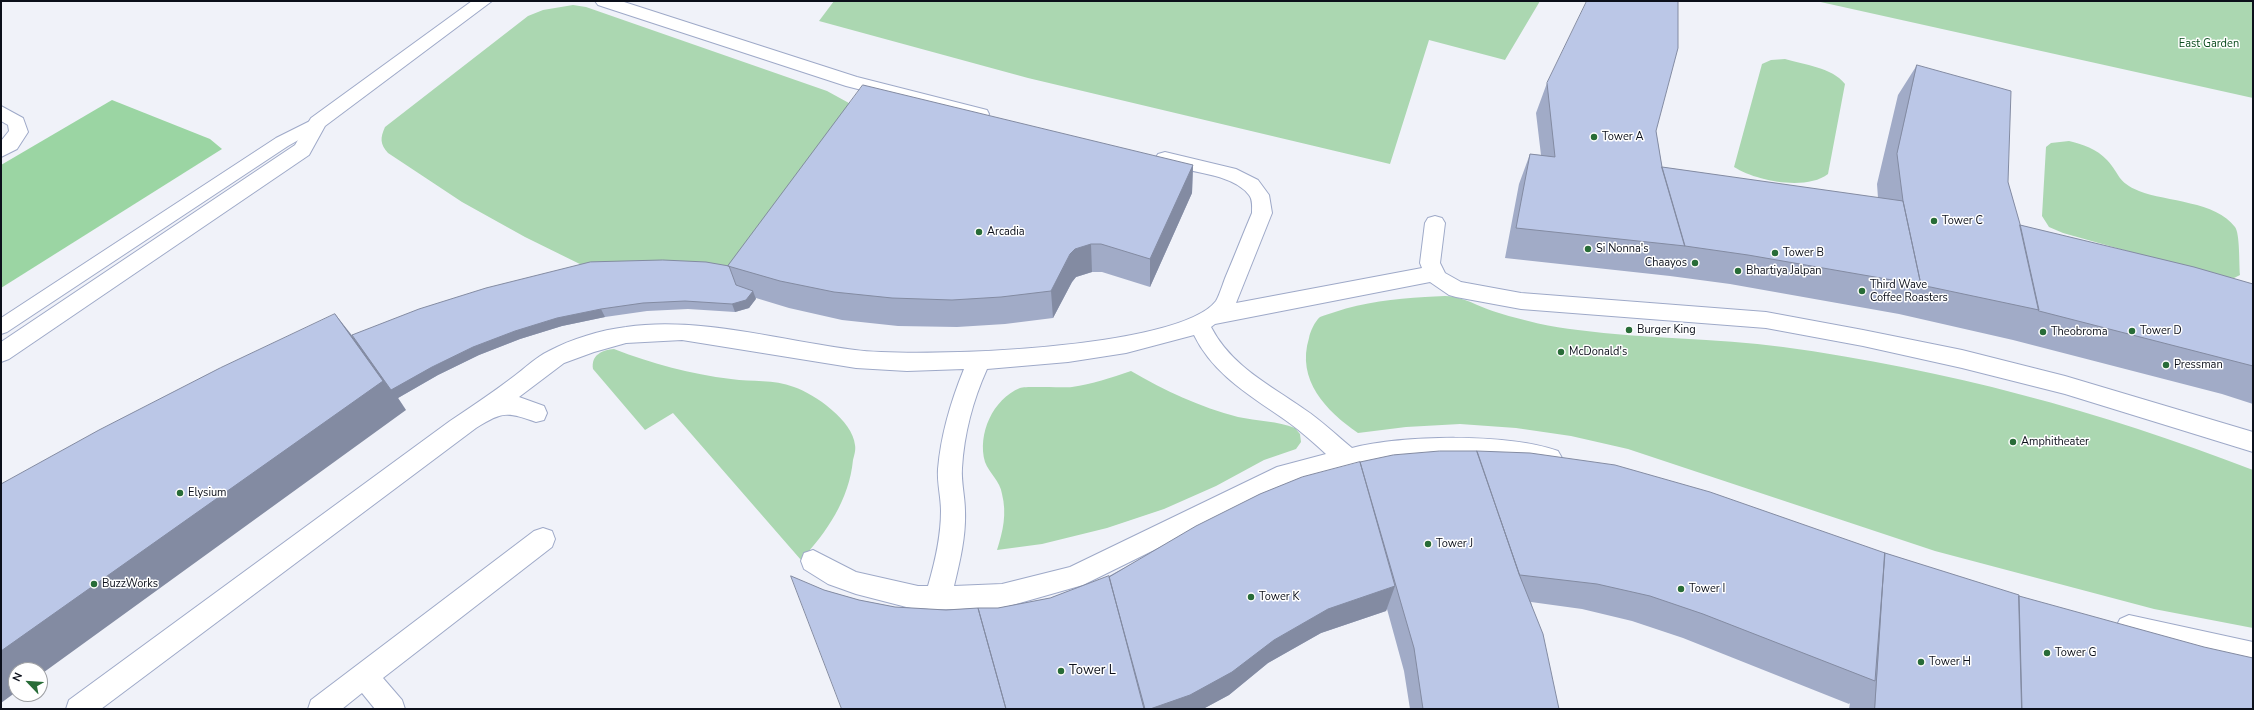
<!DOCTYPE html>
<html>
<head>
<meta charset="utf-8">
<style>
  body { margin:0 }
  #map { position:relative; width:2254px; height:710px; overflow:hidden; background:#f0f2f9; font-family:"Nunito Sans",sans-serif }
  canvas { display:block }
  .frame { position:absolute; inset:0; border:2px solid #0b0f1a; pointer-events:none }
  .north { position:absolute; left:8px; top:662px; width:40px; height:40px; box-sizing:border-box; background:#fff; border:1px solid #9d9fa3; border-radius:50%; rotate:295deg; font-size:11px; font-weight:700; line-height:16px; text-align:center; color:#0b0f1a }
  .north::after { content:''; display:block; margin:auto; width:14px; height:18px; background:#286c37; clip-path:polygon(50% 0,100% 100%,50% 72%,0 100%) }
</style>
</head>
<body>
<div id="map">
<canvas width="2254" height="710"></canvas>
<div class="frame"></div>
<div class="north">N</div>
</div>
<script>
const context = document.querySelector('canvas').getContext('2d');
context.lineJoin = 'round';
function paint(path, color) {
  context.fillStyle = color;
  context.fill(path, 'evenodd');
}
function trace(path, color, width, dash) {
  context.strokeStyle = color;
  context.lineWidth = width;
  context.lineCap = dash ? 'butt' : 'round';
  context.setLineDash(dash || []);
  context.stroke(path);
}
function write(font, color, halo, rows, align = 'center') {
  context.font = font + ' "Nunito Sans",sans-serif';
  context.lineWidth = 3;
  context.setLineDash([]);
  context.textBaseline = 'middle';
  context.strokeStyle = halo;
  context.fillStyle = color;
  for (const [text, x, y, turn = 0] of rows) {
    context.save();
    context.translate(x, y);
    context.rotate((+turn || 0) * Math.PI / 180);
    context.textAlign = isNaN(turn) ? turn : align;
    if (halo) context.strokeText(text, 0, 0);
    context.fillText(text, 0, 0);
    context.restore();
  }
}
const green = new Path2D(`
  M834,1H1540L1505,60L1429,40L1390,164L1028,78L819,21Z
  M1816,1H2253V98Z
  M573,5L586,7L827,91L869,114L751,277L594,271L525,237L462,202L388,153C380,144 380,138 385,127L528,16L543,10Z
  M1785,59C1804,65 1832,67 1845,84L1828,174C1806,191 1756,181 1734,167L1762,64L1771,60Z
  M2069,141C2082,144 2097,149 2107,160C2120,174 2117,182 2139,191C2167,202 2216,201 2235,227C2240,233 2239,265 2240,275L2234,278L2220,277L2063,233L2049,227L2042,216L2046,147L2051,143Z
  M1425,297C1434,297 1445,295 1455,297C1469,300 1484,309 1499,313C1525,321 1551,327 1578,330C1646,339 1715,338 1783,347C1944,369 2101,411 2253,470V628L2154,609L1935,551L1628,449L1571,436L1516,428L1460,424L1406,427L1358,433C1326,411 1296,380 1309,338C1310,332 1315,321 1320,317C1324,315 1330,314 1335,312C1364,302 1394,299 1425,297Z
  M614,349C653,364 690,374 731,379C753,382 773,379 794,387C815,394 853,421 855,445C856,450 854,456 853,460C849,500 827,532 801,560L673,413L645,430L593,369C591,355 602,350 614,349Z
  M1131,371C1165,391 1200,407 1238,417C1257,421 1278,421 1295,428L1300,434L1301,442L1296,449L1264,460L1216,486L1164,509L1107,528L1042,544L997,550C1003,531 1007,514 1002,494C1000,481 989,473 985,462C977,434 993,399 1020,388C1026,386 1062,388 1072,387C1092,384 1111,378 1131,371Z`);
const forest = new Path2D(`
  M112,100L210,139L222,149L1,288V165Z`);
const lane = new Path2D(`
  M318,117L323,118L326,122L323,126L288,146L7,332L1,334V318L276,138Z`);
const street = new Path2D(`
  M472,1H492L325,126L309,155L9,359L1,362V342L295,145L311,118Z
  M595,1H621L857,77L987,110L989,114L987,118L980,120L846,86L598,5Z
  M1,106L23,118L28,132L17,149L1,157V141L9,131L8,125L1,121Z
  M1165,152L1236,169L1258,180L1269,195L1272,213L1236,303L1422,268L1420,263L1425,223L1428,218L1435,216L1442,218L1445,223L1440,263L1445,273L1461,282L1521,293L1766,312L1863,330L1962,350L2065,376L2253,432V452L2065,394L1962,368L1863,346L1766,328L1521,309L1456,297L1449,295L1430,282L1215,324L1211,327C1231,366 1270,385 1304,409C1321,420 1336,435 1352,448C1404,435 1508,433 1558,451L1562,458L1558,465L1550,468L1511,461L1436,458L1359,466L1290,483L1083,585L1002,608L918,610L856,594L828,584L804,569L801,561L804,553L813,550L856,572L918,586H928C935,562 941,537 941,511C941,497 937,483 938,469C941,434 951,401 964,369L907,371L856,368L682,340L626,343L594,352L564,363L519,397L544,406L547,413L544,420L536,422C507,412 503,411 476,428L101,709H66L69,700L450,421C471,407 492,393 513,377C524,369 536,357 549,351C571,339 601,330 626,327C699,316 782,341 855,350C917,358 1178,350 1216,301C1220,294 1223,283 1226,276C1235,255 1243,234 1252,213C1252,207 1253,200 1249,195C1233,173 1183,171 1158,164L1155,159L1158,154ZM1194,335C1214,376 1253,397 1288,422C1302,432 1314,443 1326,454L1277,467L1070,567L1002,584L954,586C960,561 966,536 965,511C965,497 961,482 962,468C964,434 973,400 987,369L1068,362L1126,353Z
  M543,528L552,531L555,539L552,547L383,678L402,700L405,709H375L362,693L342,709H308L311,700L534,531Z
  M2129,615L2253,642V666L2120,635L2116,627L2120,619Z`);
const wall = new Path2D(`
  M1917,65L2008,182L2020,225L2253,284V404L2222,394L2013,340L1899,314L1730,284L1670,276L1505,258L1519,184L1530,154L1541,155L1536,113L1547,83L1656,131L1662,167L1878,198L1877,184L1898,95Z
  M1193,165L1192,193L1150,287L1102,272H1092L1076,277L1072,282L1053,318L1005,324L957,327L898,326L842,320L789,308L756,298L749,308L735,312L688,309L647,311L605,317L562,326L520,339L479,355L438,375L398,398L406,410L352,335L729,266Z
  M1260,494L1885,553L2019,596L2253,709H1849L1850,703L1849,704L1683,638L1632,621L1582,609L1531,602L1559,709H1410L1404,671L1387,609L1386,611L1321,633L1268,663L1229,695L1203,709H842L824,590L859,600L895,607L946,610L998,608L1050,598L1109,576Z`);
const shadedWall = new Path2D(`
  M1193,165L1192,193L1150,287V259Z
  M1091,244L1092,272L1076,277L1072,282L1053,318L1051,291L1070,254L1075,249Z
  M753,291L756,299L749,308L735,312L732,304Z
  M601,309L605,317L562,326L520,339L479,355L438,375L398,398L406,410L40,675V670H16V692L1,703V651L335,314L358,343L432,367L473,347L515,331L557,318Z
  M1395,586L1386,611L1321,633L1268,663L1229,695L1203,709H1150L1274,640L1328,609Z`);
const building = new Path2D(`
  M1587,1H1678V48L1656,131L1662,167L1685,246L1516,228L1530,154L1555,157L1547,83Z
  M1917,65L2011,91L2008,182L2020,224L2039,310L1921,285L1903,201L1897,154Z
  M863,85L1193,165L1150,259L1101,244H1091L1075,249L1070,254L1051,291L1001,297L952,300L892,298L834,292L780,281L728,266Z
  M1662,167L1903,201L1921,285L1748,255L1685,246Z
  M2020,225L2194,267L2253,284V366L2039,311Z
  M663,260L706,262L729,266L736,285L753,291L746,300L732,304L685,301L643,303L601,309L557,318L515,331L473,347L432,367L391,390L352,335L419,309L486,288L590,262Z
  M335,314L383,381L1,651V484L99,430L220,368Z
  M1440,451H1477L1519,574L1543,634L1559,709H1423L1414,648L1360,462L1393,455Z
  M1477,451L1530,453L1615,465L1710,492L1885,553L1875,681L1703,614L1650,596L1597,584L1520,575Z
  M1360,462L1395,586L1328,609L1274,640L1232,672L1190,695L1150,709H1145L1109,577L1196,526L1260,494L1302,477Z
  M1885,553L2019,595L2022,709H1875Z
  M791,576L824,590L859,600L895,607L946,610L978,608L1006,709H842Z
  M1109,576L1144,709H1006L978,608H998L1050,598Z
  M2019,596L2204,647L2253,658V709H2022Z`);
const markers = [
  [1594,137,4,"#286c37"],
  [1934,221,4,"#286c37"],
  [979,232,4,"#286c37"],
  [1588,249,4,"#286c37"],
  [1775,253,4,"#286c37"],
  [1695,263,4,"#286c37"],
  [1738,271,4,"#286c37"],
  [1862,291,4,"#286c37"],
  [1629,330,4,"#286c37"],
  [2132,331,4,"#286c37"],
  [2043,332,4,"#286c37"],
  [1561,352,4,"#286c37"],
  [2166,365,4,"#286c37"],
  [2013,442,4,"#286c37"],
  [180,493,4,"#286c37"],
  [1428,544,4,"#286c37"],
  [94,584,4,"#286c37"],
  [1681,589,4,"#286c37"],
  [1251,597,4,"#286c37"],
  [2047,653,4,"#286c37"],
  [1921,662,4,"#286c37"],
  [1061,671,4,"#286c37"]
];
const parkNames = [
  ["East Garden",2209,44]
];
const poiNames = [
  ["Tower A",1602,137],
  ["Tower C",1942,221],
  ["Arcadia",987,232],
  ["Si Nonna's",1596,249],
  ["Tower B",1783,253],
  ["Chaayos",1687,263,"right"],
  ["Bhartiya Jalpan",1746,271],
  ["Third Wave",1870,285],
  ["Coffee Roasters",1870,298],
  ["Burger King",1637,330],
  ["Tower D",2140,331],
  ["Theobroma",2051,332],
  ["McDonald's",1569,352],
  ["Pressman",2174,365],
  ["Amphitheater",2021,442],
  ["Elysium",188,493],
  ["Tower J",1436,544],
  ["BuzzWorks",102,584],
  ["Tower I",1689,589],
  ["Tower K",1259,597],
  ["Tower G",2055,653],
  ["Tower H",1929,662]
];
const nearPoinames = [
  ["Tower L",1069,671]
];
paint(green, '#abd7b1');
paint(forest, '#9bd5a3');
trace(lane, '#9ea9c8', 2);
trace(street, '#9ea9c8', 2);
paint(lane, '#fff');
paint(street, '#fff');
paint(wall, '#a1abc7');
paint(shadedWall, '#838ba2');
paint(building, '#bbc7e7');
trace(building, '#838ba2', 1);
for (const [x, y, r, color] of markers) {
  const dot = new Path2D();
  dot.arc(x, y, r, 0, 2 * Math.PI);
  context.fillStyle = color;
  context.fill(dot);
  trace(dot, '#fff', 1.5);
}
write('11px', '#0b4c1e', '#fff', parkNames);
write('11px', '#0b0f1a', '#fff', poiNames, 'left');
write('13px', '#0b0f1a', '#fff', nearPoinames, 'left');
</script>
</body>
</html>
